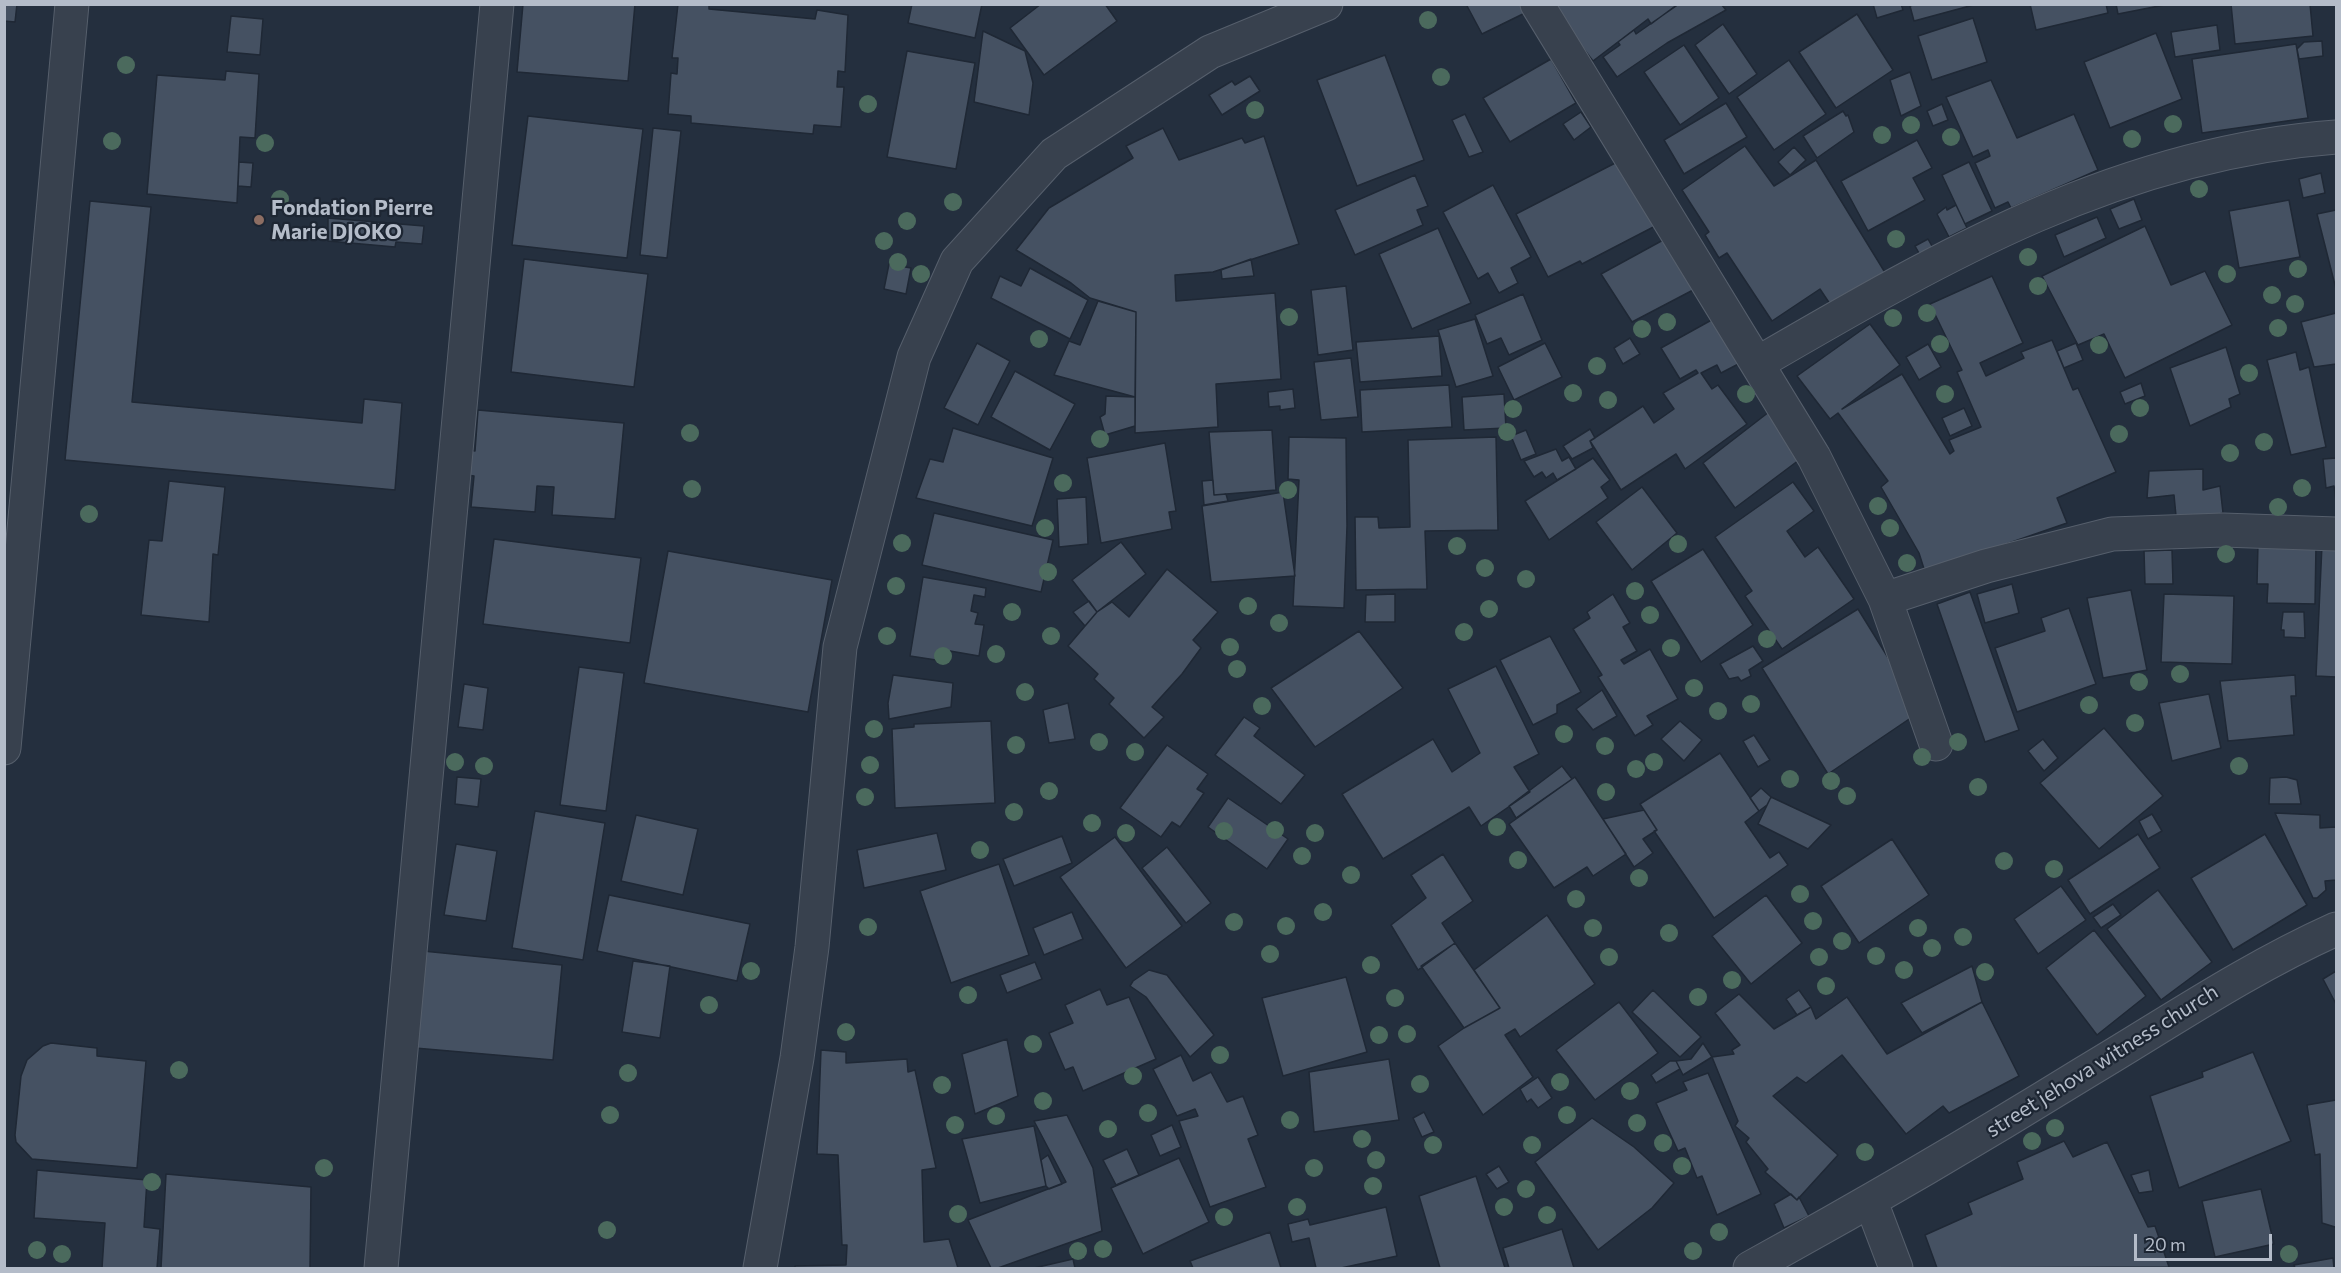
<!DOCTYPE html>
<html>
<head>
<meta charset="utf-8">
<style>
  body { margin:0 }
  #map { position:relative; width:2341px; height:1273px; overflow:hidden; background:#242f3e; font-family:Commissioner,sans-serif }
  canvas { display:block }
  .frame { position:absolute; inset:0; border:6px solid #b4bcc9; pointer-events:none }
  .scale { position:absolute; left:2134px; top:1234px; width:138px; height:27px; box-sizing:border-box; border:3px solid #b4bcc9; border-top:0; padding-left:8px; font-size:18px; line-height:21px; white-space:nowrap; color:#b4bcc9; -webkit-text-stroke:4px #1d2633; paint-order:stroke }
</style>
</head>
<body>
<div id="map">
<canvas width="2341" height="1273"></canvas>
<div class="frame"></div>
<div class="scale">20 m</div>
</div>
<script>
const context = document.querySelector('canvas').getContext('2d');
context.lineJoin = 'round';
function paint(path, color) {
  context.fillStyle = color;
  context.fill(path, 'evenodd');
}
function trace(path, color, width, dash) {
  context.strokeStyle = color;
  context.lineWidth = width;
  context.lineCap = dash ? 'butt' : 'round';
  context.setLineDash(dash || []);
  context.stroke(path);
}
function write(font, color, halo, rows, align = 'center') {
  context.font = font + ' Commissioner,sans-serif';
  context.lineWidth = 4.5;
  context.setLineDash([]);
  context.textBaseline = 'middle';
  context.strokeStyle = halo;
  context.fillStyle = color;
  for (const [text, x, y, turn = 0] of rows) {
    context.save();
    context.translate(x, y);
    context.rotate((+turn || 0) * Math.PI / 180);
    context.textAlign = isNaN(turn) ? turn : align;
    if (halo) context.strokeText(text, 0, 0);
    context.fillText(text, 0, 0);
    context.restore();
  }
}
const building = new Path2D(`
  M4,4H17L15,22L4,21Z
  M523,4H635L628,81L517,72Z
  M678,4H709V9L815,19L817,10L848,15L845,72L838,71L837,87H844L841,127L814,125L813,134L691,123V116L668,114L671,73L677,74L678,58H672Z
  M912,4H982L975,38L908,23Z
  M1041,4H1105L1117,21L1044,75L1010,28Z
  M1466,4H1526L1529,11L1482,34Z
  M1549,4H1678L1651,24L1648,19L1593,61Z
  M1679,4H1721L1726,10L1667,43L1617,77L1603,57L1620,45L1618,42L1634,30L1636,34Z
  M1873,4H1901L1903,10L1877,18Z
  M1916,4H1977L1914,21L1910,6Z
  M2030,4H2106L2108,13L2036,30Z
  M2116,4H2164V5L2118,14Z
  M2231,4H2310L2313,36L2235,44Z
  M1857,14L1893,70L1836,108L1799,52Z
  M231,16L263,19L260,55L227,52Z
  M1973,18L1987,62L1932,80L1918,36Z
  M1723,24L1757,74L1729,94L1695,45Z
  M2217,25L2220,50L2175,57L2171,32Z
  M983,31L1025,51L1033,83L1029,115L974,102Z
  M2156,33L2182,99L2110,128L2084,62Z
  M2322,41L2323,56L2299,59L2297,49L2304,42Z
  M2296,44L2308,118L2202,133L2192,59Z
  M1684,45L1719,98L1680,125L1644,72Z
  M907,51L975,63L956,169L887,157Z
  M1385,55L1424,160L1357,186L1317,80Z
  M1551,59L1576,103L1510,142L1483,98Z
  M1789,60L1826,114L1774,150L1737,97Z
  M226,71L259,74L255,138L240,137L237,203L147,194L157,75L225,80Z
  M1910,72L1921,106L1901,116L1890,80Z
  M1250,76L1260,91L1222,115L1209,95L1232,81L1235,85Z
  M1991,80L2017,138L2074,114L2098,170L2011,208L2008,202L1995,208L1975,163L1990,156L1988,150L1973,157L1946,97Z
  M1726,103L1747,137L1684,174L1664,140Z
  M1942,104L1948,120L1933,126L1927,111Z
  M1843,111L1846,116L1848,115L1854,132L1817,158L1803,136Z
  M1581,112L1591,127L1574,140L1563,124Z
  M1465,114L1483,152L1469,157L1452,120Z
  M528,116L643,129L627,258L512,245Z
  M653,128L681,131L667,258L640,255Z
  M1163,128L1179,160L1242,138L1245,143L1264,136L1299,244L1213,272L1175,275L1176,301L1275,293L1281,379L1216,384L1218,427L1135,433L1136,312L1090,298L1071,283L1016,250L1049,208L1133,158L1126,146Z
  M1917,140L1932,168L1913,178L1925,200L1868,231L1841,181Z
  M1745,146L1774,186L1816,160L1889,279L1834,310L1820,289L1772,321L1727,253L1719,258L1705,235L1709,232L1682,190Z
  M1794,147L1806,160L1790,175L1778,162Z
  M1625,158L1663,222L1582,264L1580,261L1548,277L1516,214Z
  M239,162L253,163L251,187L238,186Z
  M1969,162L1992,211L1965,224L1942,175Z
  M2321,173L2325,193L2303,198L2299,179Z
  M1415,175L1428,206L1417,210L1423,225L1355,255L1335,210Z
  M1493,185L1531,257L1511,268L1518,283L1499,293L1488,273L1478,279L1443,212Z
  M2134,199L2142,220L2119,229L2110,209Z
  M2289,200L2300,257L2239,268L2229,211Z
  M90,201L151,207L132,402L362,423L364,399L402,403L395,490L65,460Z
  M1956,205L1967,228L1949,237L1937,214L1946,207L1947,210Z
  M2336,210V289L2317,214Z
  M2097,217L2106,238L2064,257L2055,235Z
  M328,218L424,226L422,244L396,242L395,247L328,241Z
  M2145,226L2171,285L2205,271L2232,325L2125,378L2104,334L2078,345L2042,276Z
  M1438,228L1471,303L1412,329L1379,254Z
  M1665,239L1695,289L1632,322L1601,274Z
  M1928,239L1937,255L1924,262L1915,246Z
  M524,259L648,274L634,387L511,372Z
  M1251,259L1254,276L1222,279L1221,270Z
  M889,264L911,268L906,294L884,289Z
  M1030,268L1088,300L1070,339L991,298L1000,276L1021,286Z
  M1992,276L2023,343L1980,363L1986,376L2024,358L2021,352L2052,340L2073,390L2078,388L2116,472L2057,498L2067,523L1925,572L1919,553L1881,487L1888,481L1838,413L1830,419L1797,376L1870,324L1900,365L1842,409L1902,374L1950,454L1954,451L1949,440L1981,427L1957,372L1962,370L1930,304Z
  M1346,286L1353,350L1318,355L1311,290Z
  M1523,294L1542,340L1509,355L1501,338L1487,344L1475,315Z
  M1098,301L1136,312L1135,397L1054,375L1069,341L1080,345Z
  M1726,312L1750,358L1721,373L1717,365L1701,373L1712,389L1718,385L1747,424L1685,469L1676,454L1621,490L1590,441L1643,406L1654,423L1674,409L1663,393L1698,373L1696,370L1680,379L1661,348Z
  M2336,313V364L2314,367L2301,322Z
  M1475,319L1493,376L1456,387L1438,330Z
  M1439,336L1442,376L1360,382L1356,342Z
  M1630,338L1640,354L1623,364L1614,348Z
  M977,343L1010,361L978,425L944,408Z
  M1545,343L1562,377L1514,400L1498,367Z
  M2076,343L2083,360L2064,368L2057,351Z
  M1928,344L1941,367L1919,380L1906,357Z
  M2226,347L2240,394L2229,399L2231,407L2190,426L2170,368Z
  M2296,352L2300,370L2309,367L2326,447L2291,455L2267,360Z
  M1351,358L1358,417L1321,420L1314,362Z
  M1015,371L1075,404L1050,450L991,417Z
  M2141,383L2145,396L2125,404L2120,392Z
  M1449,385L1452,427L1362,432L1360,390Z
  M1293,389L1295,408L1280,410V406L1269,407L1268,392Z
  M1504,394L1506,428L1464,430L1462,397Z
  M1106,396L1135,397V426L1105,435L1100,417L1105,414Z
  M1778,405L1807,454L1735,508L1703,463Z
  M1964,408L1972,426L1950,436L1942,418Z
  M478,410L624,423L615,519L552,515L554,487L537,486L535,512L471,507L474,476L467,475L469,450L475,451Z
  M953,428L1053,458L1032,526L916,498L930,459L943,462Z
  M1590,429L1595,438L1590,441L1593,448L1572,459L1563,446Z
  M1272,430L1276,490L1214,495L1209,432Z
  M1526,430L1536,454L1521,460L1511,436Z
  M1289,437L1346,438L1347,526L1344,608L1293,606L1299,480L1288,479Z
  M1496,437L1498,530L1425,531L1427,589L1356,590L1355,517H1378L1379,528L1410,527L1408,440Z
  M1165,443L1176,511L1169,512L1172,529L1101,543L1087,458Z
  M1556,449L1562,461L1569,457L1576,469L1557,480L1553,473L1546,478L1542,472L1534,477L1524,461Z
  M1593,458L1610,480L1601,487L1608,498L1549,540L1525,501Z
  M2336,458V501L2334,486L2326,488L2323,459Z
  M2203,469V490L2220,486L2223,513L2199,519L2176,516L2174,495L2147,498L2149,471Z
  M1213,480L1214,495L1226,494L1228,501L1204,505L1202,481Z
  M169,481L225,487L218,555L213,554L209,622L141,615L149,540L162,541Z
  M1793,482L1814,511L1787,531L1805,557L1818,547L1854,599L1782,649L1745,596L1752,591L1715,537Z
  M1642,487L1677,533L1632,570L1596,522Z
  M1283,492L1295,576L1211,582L1202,506Z
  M1086,497L1088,544L1059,547L1057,499Z
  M934,513L1053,540L1041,592L922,565Z
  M494,539L641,558L630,643L483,624Z
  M1121,542L1146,574L1097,612L1072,580Z
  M2258,544L2316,545L2315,604L2267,603L2268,584H2257Z
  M2322,545H2336V677L2316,676Z
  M1703,549L1753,625L1701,662L1651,581Z
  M2172,550L2173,584H2145L2144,551Z
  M668,551L832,580L808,712L644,683Z
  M1167,569L1218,612L1193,640L1201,648L1182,674L1152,707L1164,717L1144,738L1109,704L1114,698L1094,679L1098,674L1068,646L1097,612L1112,602L1129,617Z
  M923,577L986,588L985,597L974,595L971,611L978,613L975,624L984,625L979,656L950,651L949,662L910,656Z
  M2012,584L2019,613L1985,623L1977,594Z
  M2131,590L2147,670L2103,678L2087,598Z
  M1970,592L2019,730L1985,742L1937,604Z
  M1395,594V622H1365L1366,595Z
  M1613,594L1630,623L1623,627L1637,651L1621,660L1624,664L1650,649L1678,699L1647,716L1653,725L1635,736L1598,677L1602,675L1573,629L1590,618L1587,612Z
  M2164,594L2234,596L2232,664L2161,662Z
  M1089,601L1097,612L1085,626L1073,612Z
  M2069,608L2096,684L2017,712L1995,648L2045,631L2041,618Z
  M1858,609L1921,711L1828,774L1762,668Z
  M2283,612H2304L2305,638L2284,637V630H2281Z
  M1359,631L1403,688L1315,747L1271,688Z
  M1550,636L1581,692L1557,705V713L1533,725L1500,660Z
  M1753,646L1763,661L1749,670L1751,676L1741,681L1738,677L1729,679L1720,664Z
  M1496,666L1539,754L1514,767L1530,792L1481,826L1469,807L1383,859L1342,794L1433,739L1452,772L1480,753L1448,689Z
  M579,667L624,673L606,811L560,805Z
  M893,675L953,683L951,707L889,719L888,703Z
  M2295,675L2296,696H2291L2294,735L2228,741L2220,681Z
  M464,684L488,688L483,730L458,727Z
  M1602,690L1617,716L1593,730L1576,709Z
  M2209,694L2221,748L2172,761L2159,703Z
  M1068,703L1075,739L1049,743L1043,710Z
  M1244,717L1260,728L1254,736L1305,775L1281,804L1215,755Z
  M991,721L995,803L895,808L892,729L914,727V724Z
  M1680,721L1702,740L1684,761L1661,739Z
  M2104,728L2163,796L2099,849L2040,783Z
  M1754,735L1770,760L1758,767L1743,741Z
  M2043,739L2058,758L2044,771L2028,751Z
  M1167,745L1208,774L1197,789L1204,793L1180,827L1172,822L1161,837L1120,808Z
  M1720,753L1759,811L1745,822L1770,858L1779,852L1788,865L1714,918L1654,831L1657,830L1640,804Z
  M1562,766L1572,779L1516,818L1509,806Z
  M457,777L481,779L478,807L455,804Z
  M1575,777L1626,854L1593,876L1587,867L1554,888L1509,824Z
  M2286,777L2297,780L2301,804H2269L2270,778Z
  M1761,788L1771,797L1767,805L1759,811L1750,798Z
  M1771,797L1831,825L1808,849L1758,824Z
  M1228,798L1288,839L1267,869L1208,827Z
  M1644,810L1657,830L1643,839L1653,853L1634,867L1603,819Z
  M535,811L605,823L583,960L512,948Z
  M2275,813L2320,815V828L2336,827V880L2325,881L2326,890L2317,898H2313Z
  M2152,814L2162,831L2148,839L2139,821Z
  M636,815L698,829L683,895L621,881Z
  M937,833L946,870L864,888L857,850Z
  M2138,834L2160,868L2090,914L2068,880Z
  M2265,834L2307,905L2233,950L2191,878Z
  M1062,836L1072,863L1014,886L1003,859Z
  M1115,837L1182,926L1126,968L1060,877Z
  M1892,839L1929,895L1859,943L1821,886Z
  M456,844L497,851L486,921L444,915Z
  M1167,847L1211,903L1186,923L1142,868Z
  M1443,854L1473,901L1442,923L1455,943L1418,970L1391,925L1426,898L1411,875Z
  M999,864L1029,955L951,983L920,891Z
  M2061,886L2086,920L2038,954L2014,919Z
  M2158,890L2212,962L2161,1000L2107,929Z
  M609,895L750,924L737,981L597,951Z
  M1766,895L1802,943L1751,984L1712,936Z
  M2113,904L2121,915L2101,928L2093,917Z
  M1072,912L1083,939L1044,955L1033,928Z
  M1547,915L1595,984L1520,1037L1515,1029L1505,1035L1533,1077L1483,1115L1438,1046L1464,1028L1500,1008L1474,970Z
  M2094,930L2146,996L2097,1035L2046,968Z
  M1455,943L1500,1008L1464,1028L1421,966Z
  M423,951L562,965L553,1060L415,1048Z
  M633,961L670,966L660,1038L622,1032Z
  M1035,962L1042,979L1007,993L1000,975Z
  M1972,966L1982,1002L1922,1033L1901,1003Z
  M1149,970L1167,975L1214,1035L1190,1057L1146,997L1130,986L1133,981Z
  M2336,971V1004L2323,979Z
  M1346,977L1367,1052L1283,1076L1262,998Z
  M1100,989L1107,1005L1129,997L1156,1059L1083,1091L1073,1067L1065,1070L1049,1033L1073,1023L1065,1005Z
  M1653,990L1701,1037L1680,1057L1632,1012Z
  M1799,990L1811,1007L1797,1015L1786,999Z
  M1739,994L1774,1029L1811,1007L1816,1019L1847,997L1887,1054L1982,1002L2019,1076L1949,1113L1943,1106L1906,1134L1842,1055L1806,1083L1797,1077L1773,1096L1838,1155L1797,1200L1765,1172L1768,1169L1746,1142L1749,1138L1735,1126L1738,1121L1712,1057L1734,1054L1732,1050L1740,1045L1715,1013Z
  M1619,1002L1658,1053L1595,1100L1556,1050Z
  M1007,1039L1018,1096L975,1114L962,1054Z
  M51,1043L97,1048V1056L146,1061L137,1168L32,1159L16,1142L15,1135L21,1076L27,1060L43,1046Z
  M1703,1043L1712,1057L1683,1075L1676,1061L1691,1059Z
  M821,1050L846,1052V1063L907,1059L908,1072L915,1070L936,1168L922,1170L924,1242L949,1239L958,1268H795V1266L846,1265L847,1245H842L838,1155L817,1154Z
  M2253,1052L2291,1141L2179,1188L2150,1096L2203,1077L2202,1072Z
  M1181,1055L1193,1081L1211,1072L1227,1102L1243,1096L1258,1135L1248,1139L1266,1187L1210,1207L1179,1121L1198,1116L1195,1109L1177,1116L1153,1069Z
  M1389,1059L1399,1120L1314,1132L1309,1072Z
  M1670,1061H1676L1680,1069L1656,1083L1651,1075Z
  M1708,1073L1761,1194L1717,1215L1702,1176L1697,1178L1685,1148L1678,1151L1656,1103L1687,1090L1683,1082Z
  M1538,1077L1552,1098L1538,1108L1531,1099L1527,1102L1520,1089Z
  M2336,1100V1227H2335L2322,1223L2320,1154L2315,1155L2307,1105Z
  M1424,1112L1434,1132L1422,1137L1413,1118Z
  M1067,1115L1093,1168L1102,1231L998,1268H991L968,1220L1066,1182L1034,1121Z
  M1592,1118L1634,1147L1674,1183L1652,1208L1598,1250L1535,1162Z
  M1172,1125L1181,1147L1160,1156L1151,1135Z
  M1034,1126L1046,1186L980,1203L962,1139Z
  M2064,1141L2073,1157L2107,1142L2148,1227L2155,1226L2169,1267L1937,1268L1925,1235L1972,1214L1968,1203L2023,1179L2017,1162Z
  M1127,1149L1139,1175L1116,1185L1103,1160Z
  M1048,1155L1062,1184L1049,1189L1046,1186L1041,1160Z
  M1179,1158L1209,1222L1143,1254L1111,1188Z
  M1499,1166L1509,1182L1497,1189L1486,1174Z
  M37,1170L147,1180L144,1227L160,1229L157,1268H102L105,1223L34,1218Z
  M2149,1170L2153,1191L2139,1193L2131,1175Z
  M166,1174L311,1187L310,1268H161Z
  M1476,1176L1505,1268H1440L1419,1196Z
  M2261,1189L2274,1244L2215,1257L2202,1201Z
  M1791,1194L1797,1200L1799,1197L1809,1216L1784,1228L1774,1204Z
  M1386,1207L1397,1256L1341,1268H1316L1309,1238L1292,1242L1288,1224L1308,1219L1310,1225Z
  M1562,1229L1574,1268H1509L1503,1248Z
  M1270,1232L1281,1268H1193L1190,1261Z
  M2333,1258L2334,1268H2295L2294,1265Z
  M1073,1259L1075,1268H1034Z`);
const minor = new Path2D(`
  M1537,4L1814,457L1885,599L1936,744
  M1758,363C1942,256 2119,153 2336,137
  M1885,599L1986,566L2112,534L2223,530L2336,534
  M4,748L72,4
  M1871,1202L1896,1268
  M381,1268L497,4
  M760,1268L797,1058L812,947L840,647L914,357L957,261L1054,154L1210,52L1326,4
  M1750,1268C1863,1206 1974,1141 2084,1073C2168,1023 2247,969 2336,929`);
const trees = [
  [1428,20],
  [126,65],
  [1441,77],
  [868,104],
  [1255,110],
  [2173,124],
  [1911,125],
  [1882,135],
  [1951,137],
  [2132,139],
  [112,141],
  [265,143],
  [2199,189],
  [280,199],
  [953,202],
  [907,221],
  [1896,239],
  [884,241],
  [2028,257],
  [898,262],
  [2298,269],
  [921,274],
  [2227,274],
  [2038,286],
  [2272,295],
  [2295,304],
  [1927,313],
  [1289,317],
  [1893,318],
  [1667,322],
  [2278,328],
  [1642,329],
  [1039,339],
  [1940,344],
  [2099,345],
  [1597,366],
  [2249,373],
  [1573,393],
  [1746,394],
  [1945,394],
  [1608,400],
  [2140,408],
  [1513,409],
  [1507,432],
  [690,433],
  [2119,434],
  [1100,439],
  [2264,442],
  [2230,453],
  [1063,483],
  [2302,488],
  [692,489],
  [1288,490],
  [1878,506],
  [2278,507],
  [89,514],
  [1045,528],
  [1890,528],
  [902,543],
  [1678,544],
  [1457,546],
  [2226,554],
  [1907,563],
  [1485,568],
  [1048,572],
  [1526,579],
  [896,586],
  [1635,591],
  [1248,606],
  [1489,609],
  [1012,612],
  [1650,615],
  [1279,623],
  [1464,632],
  [887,636],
  [1051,636],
  [1767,639],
  [1230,647],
  [1671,648],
  [996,654],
  [943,656],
  [1237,669],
  [2180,674],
  [2139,682],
  [1694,688],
  [1025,692],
  [1751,704],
  [2089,705],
  [1262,706],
  [1718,711],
  [2135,723],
  [874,729],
  [1564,734],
  [1099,742],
  [1958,742],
  [1016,745],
  [1605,746],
  [1135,752],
  [1922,757],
  [455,762],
  [1654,762],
  [870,765],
  [484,766],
  [2239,766],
  [1636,769],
  [1790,779],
  [1831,781],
  [1978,787],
  [1049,791],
  [1606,792],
  [1847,796],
  [865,797],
  [1014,812],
  [1092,823],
  [1497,827],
  [1275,830],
  [1224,831],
  [1126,833],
  [1315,833],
  [980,850],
  [1302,856],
  [1518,860],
  [2004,861],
  [2054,869],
  [1351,875],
  [1639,878],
  [1800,894],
  [1576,899],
  [1323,912],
  [1813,921],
  [1234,922],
  [1286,926],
  [868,927],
  [1593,928],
  [1918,928],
  [1669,933],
  [1963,937],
  [1842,941],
  [1932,948],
  [1270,954],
  [1876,956],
  [1609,957],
  [1819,957],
  [1371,965],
  [1904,970],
  [751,971],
  [1985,972],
  [1732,980],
  [1826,986],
  [968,995],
  [1698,997],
  [1395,998],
  [709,1005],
  [846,1032],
  [1407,1034],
  [1379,1035],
  [1033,1044],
  [1220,1055],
  [179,1070],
  [628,1073],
  [1133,1076],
  [1560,1082],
  [1420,1084],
  [942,1085],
  [1630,1091],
  [1043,1101],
  [1148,1113],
  [610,1115],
  [1567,1115],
  [996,1116],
  [1290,1120],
  [1637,1123],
  [955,1125],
  [2055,1128],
  [1108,1129],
  [1362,1139],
  [2032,1141],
  [1663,1143],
  [1433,1145],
  [1532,1145],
  [1865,1152],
  [1376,1160],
  [1682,1166],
  [324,1168],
  [1314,1168],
  [152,1182],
  [1373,1186],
  [1526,1189],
  [1297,1207],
  [1504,1207],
  [958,1214],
  [1547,1215],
  [1224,1217],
  [607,1230],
  [1719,1232],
  [1103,1249],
  [37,1250],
  [1078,1251],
  [1693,1251],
  [62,1254],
  [2289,1254]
];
const markers = [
  [259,220,6,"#8d6e63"]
];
const poiNames = [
  ["Fondation Pierre",271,208],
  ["Marie DJOKO",271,232]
];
const streetNames = [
  ["street jehova witness church",2102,1061,-32]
];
paint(building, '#455162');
trace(building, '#1f2835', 1.5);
trace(minor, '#565f6c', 35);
trace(minor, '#38414e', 33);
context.fillStyle = '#4b6a5d';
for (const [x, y] of trees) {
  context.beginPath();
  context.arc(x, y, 9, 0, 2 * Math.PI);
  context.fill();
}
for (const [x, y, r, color] of markers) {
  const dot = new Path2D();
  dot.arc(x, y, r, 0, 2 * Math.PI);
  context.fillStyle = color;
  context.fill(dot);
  trace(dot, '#1d2633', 2);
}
write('bold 21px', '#b4bcc9', '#1d2633', poiNames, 'left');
write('21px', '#b4bcc9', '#1d2633', streetNames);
</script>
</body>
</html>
